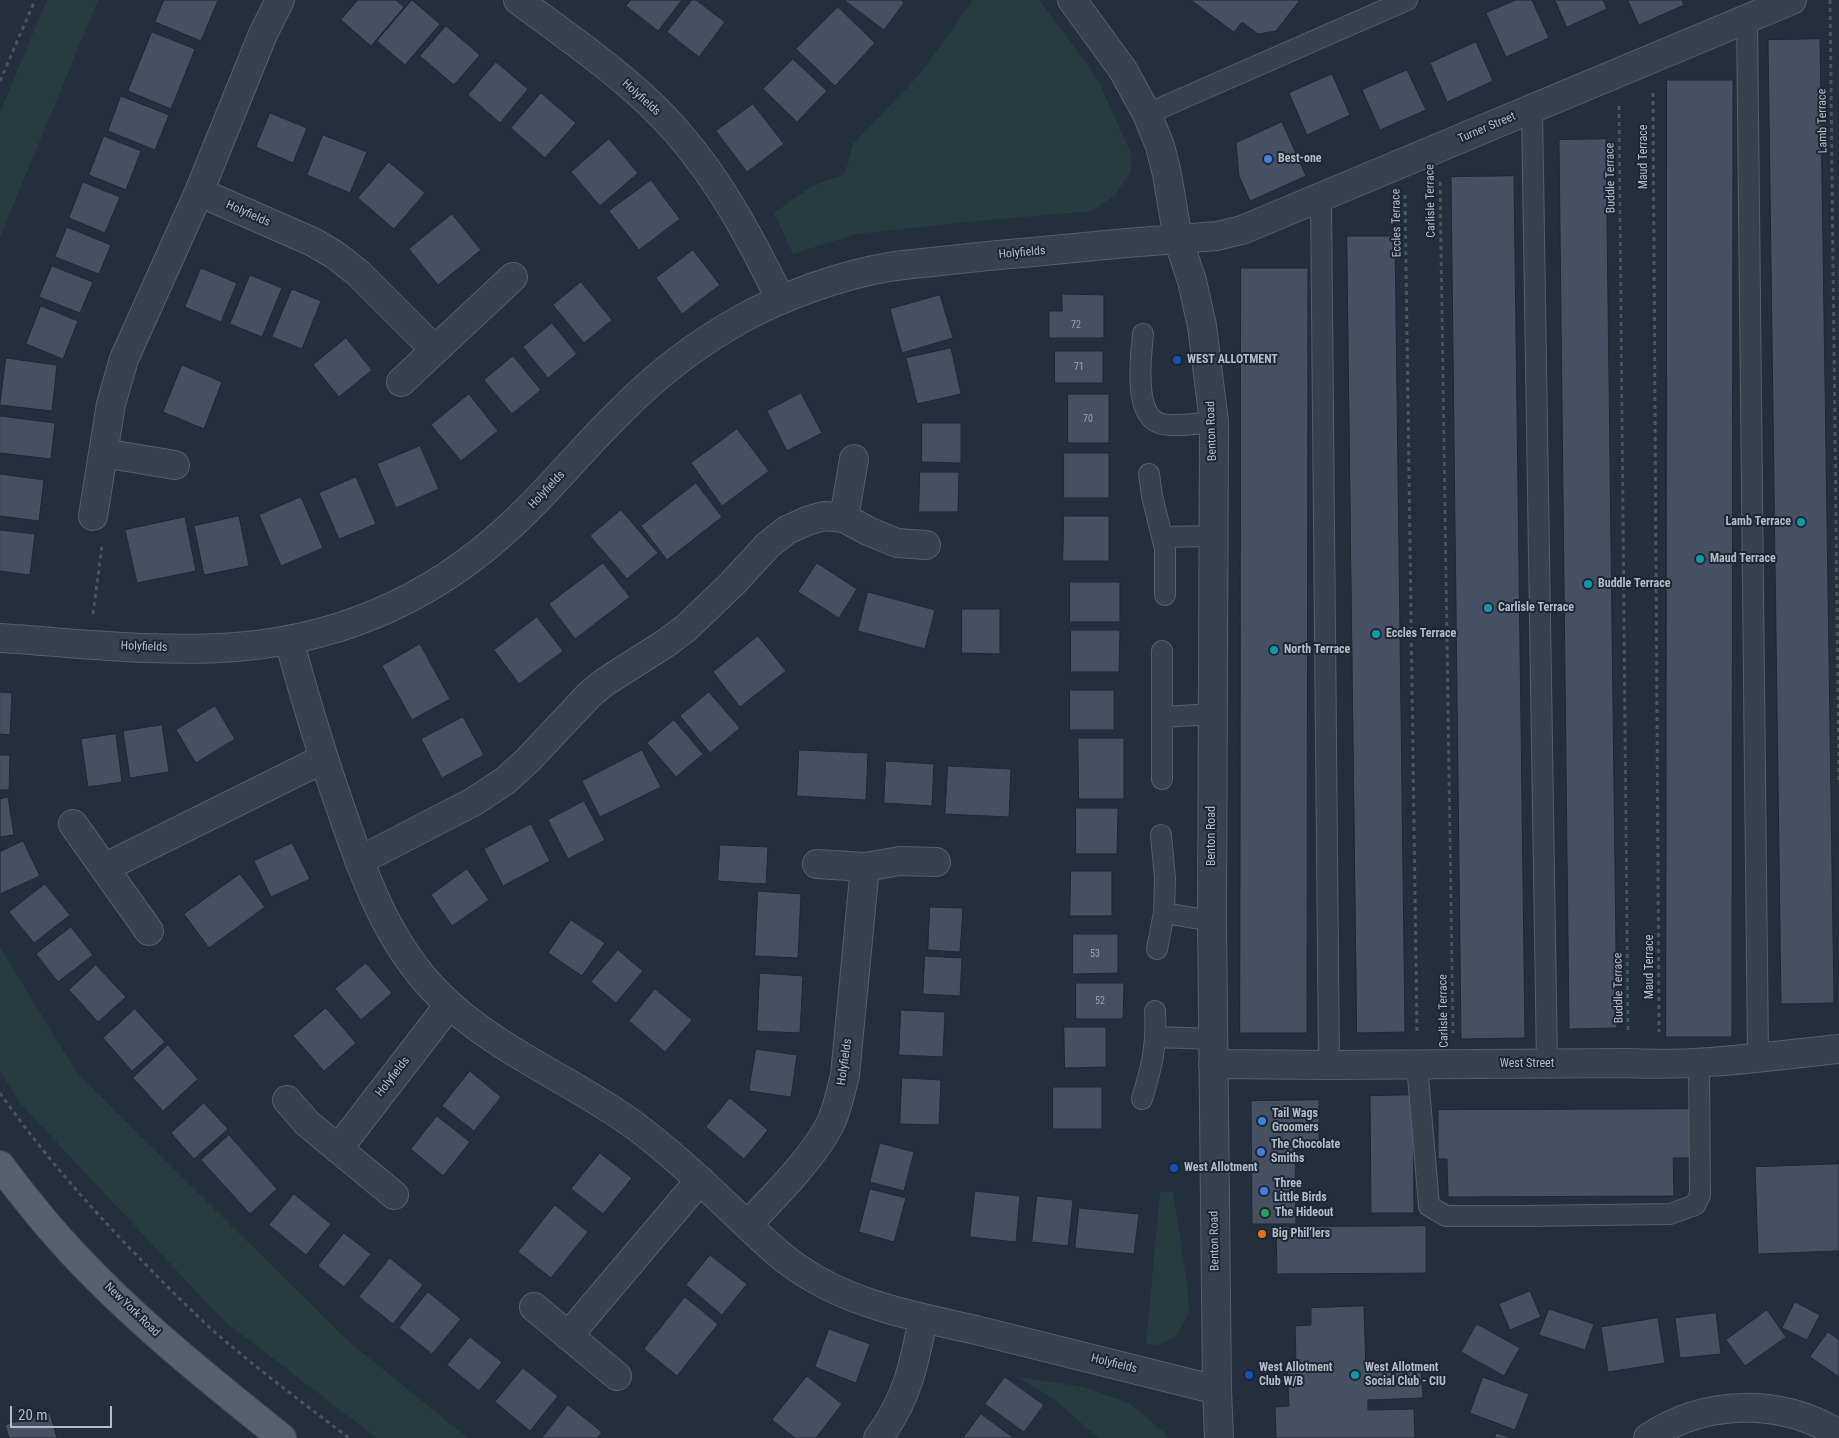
<!DOCTYPE html>
<html>
<head>
<meta charset="utf-8">
<style>
  body { margin:0 }
  #map { position:relative; width:1839px; height:1438px; overflow:hidden; background:#242f3e; font-family:"Roboto Condensed",sans-serif }
  canvas { display:block }
  .scale { position:absolute; left:10px; top:1406px; width:102px; height:22px; box-sizing:border-box; border:2px solid #b4bcc9; border-top:0; padding-left:6px; font-size:15px; line-height:18px; white-space:nowrap; color:#b4bcc9; -webkit-text-stroke:4px #1d2633; paint-order:stroke }
</style>
</head>
<body>
<div id="map">
<canvas width="1839" height="1438"></canvas>
<div class="scale">20 m</div>
</div>
<script>
const context = document.querySelector('canvas').getContext('2d');
context.lineJoin = 'round';
function paint(path, color) {
  context.fillStyle = color;
  context.fill(path, 'evenodd');
}
function trace(path, color, width, dash) {
  context.strokeStyle = color;
  context.lineWidth = width;
  context.lineCap = dash ? 'butt' : 'round';
  context.setLineDash(dash || []);
  context.stroke(path);
}
function write(font, color, halo, rows, align = 'center') {
  context.font = font + ' "Roboto Condensed",sans-serif';
  context.lineWidth = 4;
  context.setLineDash([]);
  context.textBaseline = 'middle';
  context.strokeStyle = halo;
  context.fillStyle = color;
  for (const [text, x, y, turn = 0] of rows) {
    context.save();
    context.translate(x, y);
    context.rotate((+turn || 0) * Math.PI / 180);
    context.textAlign = isNaN(turn) ? turn : align;
    if (halo) context.strokeText(text, 0, 0);
    context.fillText(text, 0, 0);
    context.restore();
  }
}
const green = new Path2D(`
  M47,0H98L0,237V112Z
  M973,0H1039L1060,27L1098,80L1132,156L1130,173L1114,196L1092,211L976,221L856,234L793,254L774,213L812,186L845,174L853,144L921,73Z
  M0,947L77,1073L348,1341L468,1438H377L224,1321L20,1103L0,1071Z
  M1160,1192H1173L1187,1284L1189,1313L1177,1335L1159,1345L1146,1344Z
  M1018,1377L1084,1387L1129,1403L1165,1433L1168,1438H1098L1058,1402Z`);
const building = new Path2D(`
  M164,0H218L201,41L155,22Z
  M358,0H396L404,7L371,46L341,20Z
  M412,0L440,24L405,65L377,41Z
  M631,0H682L658,31L626,6Z
  M692,0H696L725,22L699,57L667,32Z
  M846,0H901L904,3L884,30L845,1Z
  M1191,0H1300L1276,31L1258,34L1242,22L1234,32Z
  M1516,0H1532L1549,38L1506,57L1486,13Z
  M1555,0H1603L1607,9L1567,27Z
  M1628,0H1682L1684,5L1639,25Z
  M838,7L875,43L835,86L796,49Z
  M446,26L480,55L454,85L420,56Z
  M152,32L195,49L171,109L128,91Z
  M1820,39L1834,1003L1781,1004L1768,40Z
  M1476,42L1493,81L1447,102L1430,63Z
  M793,59L827,91L797,122L763,89Z
  M496,62L528,89L500,123L468,95Z
  M1407,70L1426,110L1380,130L1362,90Z
  M1332,74L1350,115L1307,135L1289,93Z
  M1667,80H1733L1732,1037H1666Z
  M541,93L576,123L545,158L511,128Z
  M121,96L169,115L155,150L108,131Z
  M753,104L784,144L747,172L716,131Z
  M270,113L307,128L293,163L256,147Z
  M1282,122L1306,176L1250,201L1239,176L1236,143Z
  M323,135L367,152L350,193L307,175Z
  M104,136L141,151L126,190L89,175Z
  M609,139L638,173L600,206L571,172Z
  M1606,139L1617,1028L1569,1029L1559,140Z
  M389,162L425,193L394,229L358,198Z
  M1514,176L1525,1038L1461,1039L1451,177Z
  M651,180L680,219L639,250L609,211Z
  M83,182L120,197L105,233L69,218Z
  M452,214L481,250L438,285L409,249Z
  M67,227L111,245L99,274L55,257Z
  M1347,236H1395L1405,1032L1357,1033Z
  M693,250L720,285L682,314L656,278Z
  M52,266L93,282L80,313L39,297Z
  M201,268L237,283L221,322L185,307Z
  M1241,268H1308L1307,1033H1240Z
  M250,275L282,288L262,337L230,324Z
  M581,282L612,320L584,343L553,305Z
  M292,289L321,301L302,349L272,337Z
  M1062,294L1104,295V338H1049V311H1062Z
  M940,295L953,338L902,353L890,309Z
  M41,306L78,321L63,359L26,344Z
  M552,323L577,354L548,378L523,347Z
  M346,338L372,370L339,397L313,365Z
  M951,348L961,394L917,404L906,358Z
  M1055,351H1103V383H1055Z
  M513,356L541,390L512,414L484,380Z
  M6,358L57,365L52,411L0,405Z
  M182,365L222,382L204,429L163,412Z
  M801,393L822,433L787,451L767,411Z
  M469,394L498,431L461,461L431,425Z
  M1068,394H1109V443H1068Z
  M0,416L55,423L51,459L0,453Z
  M922,423H961V463L922,462Z
  M737,429L769,471L722,506L691,463Z
  M420,446L439,489L396,508L377,464Z
  M1064,453H1109V498H1064Z
  M920,472H959L958,512H919Z
  M0,474L44,480L39,521L0,516Z
  M356,477L376,524L339,539L319,493Z
  M696,483L722,517L667,560L641,526Z
  M301,497L323,548L281,566L259,515Z
  M621,510L658,553L627,579L590,536Z
  M239,516L249,566L204,575L194,526Z
  M1064,516H1109V561H1063Z
  M185,517L196,571L137,583L125,530Z
  M0,530L35,534L30,575L0,571Z
  M603,563L630,597L575,639L549,604Z
  M817,563L857,589L839,618L798,592Z
  M1070,582H1120V622H1070Z
  M868,592L935,610L925,649L858,631Z
  M962,609H1000V654L962,653Z
  M537,617L563,651L519,684L494,650Z
  M1071,630H1120L1119,672H1071Z
  M758,636L786,671L740,707L713,672Z
  M420,644L450,699L412,720L382,666Z
  M1070,690H1114V730H1070Z
  M0,692L12,693L10,735L0,734Z
  M709,692L740,728L710,753L680,716Z
  M215,706L235,739L196,763L176,730Z
  M463,717L484,755L442,778L421,739Z
  M674,720L703,754L676,777L647,743Z
  M162,725L169,772L130,778L123,731Z
  M116,734L122,782L88,787L81,739Z
  M1078,738H1124V799H1079Z
  M642,750L661,787L600,817L582,781Z
  M799,750L868,753L866,800L797,796Z
  M0,755H10L9,790H0Z
  M886,761L934,764L932,806L884,803Z
  M948,766L1011,769L1009,817L945,814Z
  M8,797L14,835L0,837V799Z
  M584,801L605,840L568,859L548,820Z
  M1076,808H1118L1117,854H1076Z
  M531,824L550,861L503,886L484,849Z
  M23,841L40,876L0,894V852Z
  M292,843L310,879L271,897L254,861Z
  M720,845L768,847L766,884L718,881Z
  M467,869L489,900L452,926L431,895Z
  M1071,871H1112V916H1070Z
  M240,874L265,907L209,948L184,914Z
  M45,884L70,915L34,943L9,912Z
  M758,891L801,894L798,958L755,956Z
  M930,907L963,908L960,952L928,950Z
  M571,920L605,943L582,976L548,953Z
  M71,927L93,955L58,982L36,954Z
  M1073,934H1118V973L1073,974Z
  M618,950L643,971L616,1003L591,982Z
  M925,956L962,958L960,996L923,994Z
  M366,963L392,993L361,1020L335,989Z
  M96,965L126,997L98,1022L69,990Z
  M760,973L803,976L800,1033L757,1031Z
  M1076,983H1124L1123,1019H1076Z
  M655,989L692,1020L665,1052L629,1021Z
  M326,1008L356,1043L324,1071L293,1036Z
  M135,1009L165,1042L132,1071L103,1038Z
  M901,1010L945,1012L943,1057L899,1055Z
  M1064,1027H1106V1067L1065,1068Z
  M168,1045L198,1079L163,1111L133,1078Z
  M756,1049L797,1055L791,1097L749,1091Z
  M470,1071L501,1097L474,1131L442,1106Z
  M902,1078L941,1080L939,1125L900,1124Z
  M1053,1087H1102V1129H1053Z
  M1413,1095L1414,1213H1371L1370,1096Z
  M730,1098L768,1130L744,1159L706,1127Z
  M1319,1100V1148L1295,1149L1296,1224H1252L1251,1101Z
  M204,1103L228,1129L194,1159L171,1133Z
  M1691,1109L1692,1158H1673L1674,1196L1448,1197L1447,1159H1438V1110Z
  M437,1116L470,1142L443,1176L411,1149Z
  M229,1135L277,1189L250,1214L201,1160Z
  M880,1143L914,1152L904,1191L870,1182Z
  M600,1153L632,1178L603,1214L571,1189Z
  M1839,1164V1251L1758,1254L1755,1167Z
  M870,1189L906,1198L894,1242L859,1232Z
  M975,1191L1020,1196L1016,1242L970,1237Z
  M294,1194L331,1224L306,1255L269,1225Z
  M1037,1196L1073,1200L1068,1246L1032,1242Z
  M555,1205L588,1232L551,1278L518,1252Z
  M1079,1208L1139,1214L1134,1254L1075,1248Z
  M1426,1226V1273L1277,1274L1276,1227Z
  M344,1233L371,1254L344,1287L318,1266Z
  M710,1255L747,1284L722,1315L686,1285Z
  M390,1258L423,1285L393,1324L359,1297Z
  M1530,1291L1541,1317L1510,1330L1499,1304Z
  M428,1292L461,1319L432,1354L399,1328Z
  M685,1297L718,1324L677,1376L644,1349Z
  M1795,1302L1820,1315L1807,1340L1782,1328Z
  M1364,1306L1366,1371L1421,1369L1423,1398L1368,1400V1410L1414,1409L1415,1438H1276L1275,1407L1289,1406L1287,1361H1296L1295,1326L1311,1325V1308Z
  M1549,1309L1594,1324L1585,1350L1539,1335Z
  M1767,1310L1786,1337L1745,1366L1726,1340Z
  M1716,1313L1721,1354L1680,1358L1675,1318Z
  M1658,1318L1665,1363L1608,1372L1601,1327Z
  M1477,1324L1520,1348L1504,1376L1461,1352Z
  M829,1329L870,1344L856,1383L815,1367Z
  M1828,1332L1839,1340V1377L1810,1357Z
  M470,1337L502,1362L479,1391L447,1365Z
  M523,1368L558,1396L530,1431L495,1402Z
  M807,1376L842,1404L816,1438H795L772,1420Z
  M1005,1377L1044,1405L1024,1432L985,1404Z
  M1483,1377L1529,1394L1515,1430L1470,1413Z
  M568,1405L602,1432L597,1438H542Z
  M50,1413L57,1438H9L5,1425Z
  M981,1414L1014,1438H963Z
  M1496,1433L1513,1438H1495Z`);
const path = new Path2D(`
  M1830,0L1839,781
  M0,81L35,0
  M1653,93L1659,1032
  M1619,106L1628,1033
  M1440,182L1453,1033
  M1405,195L1417,1033
  M93,614L102,546
  M0,1093C44,1156 96,1214 150,1269C174,1293 198,1318 224,1340C264,1374 307,1406 349,1438`);
const service = new Path2D(`
  M1747,19L1758,1057
  M1532,109L1547,1064
  M1147,114L1407,0
  M1321,198L1329,1065
  M1143,334C1141,356 1133,413 1159,423C1173,428 1199,423 1214,422
  M1149,474L1152,496L1165,549V595
  M1162,537L1213,536
  M1162,717L1213,714
  M1162,779V651
  M1164,913L1212,921
  M1157,949L1164,913L1165,878L1161,835
  M1157,1037L1213,1039
  M1417,1064L1429,1206L1446,1216H1526L1670,1214L1695,1205L1700,1195L1699,1063
  M1142,1099C1152,1066 1157,1046 1155,1011`);
const minor = new Path2D(`
  M518,0C572,40 634,82 678,133C723,185 751,240 781,300
  M1072,0L1123,70L1147,114L1160,146L1167,174L1178,239L1192,281L1202,326L1214,422L1212,921L1217,1390L1219,1438
  M199,192L313,242L335,255L358,273L435,350
  M401,382L513,277
  M103,453L175,465
  M854,459L844,518L868,531L897,543L926,545
  M93,516L111,404L124,359L199,192L263,34L280,0
  M0,638C78,643 157,653 236,647C350,638 447,591 527,510C559,478 588,443 620,412C656,375 698,343 743,318C785,295 842,275 889,267C906,264 924,263 942,261C976,257 1009,254 1043,251C1101,245 1159,240 1217,236L1242,230L1792,0
  M289,640C305,698 322,756 342,812C366,883 393,956 451,1006C506,1055 575,1082 634,1125C666,1149 697,1177 726,1205C754,1231 781,1260 815,1279C865,1308 924,1318 980,1331C1059,1350 1138,1370 1217,1390
  M73,824L149,931
  M359,861L473,802L505,781L528,760L590,694L605,682L666,643L686,628L732,584L768,545L787,530L807,521L824,516L844,518
  M817,864L865,867L900,861L936,862
  M104,868L323,759
  M1213,1064L1329,1065L1628,1063C1699,1067 1769,1056 1839,1049
  M287,1100L307,1123L394,1195
  M338,1149L449,1005
  M747,1225C773,1198 817,1154 832,1120C838,1106 841,1091 845,1075L865,867
  M534,1307L617,1376
  M568,1336L700,1180
  M878,1438C907,1400 914,1365 923,1319
  M1648,1438C1705,1399 1780,1398 1839,1434`);
const primary = new Path2D(`
  M0,1165C21,1193 43,1221 67,1247C132,1318 207,1378 282,1438`);
const markers = [
  [1268,159,5,"#3f7fe0"],
  [1177,360,5,"#1a4fb4"],
  [1801,522,5,"#0f9aa8"],
  [1700,559,5,"#0f9aa8"],
  [1588,584,5,"#0f9aa8"],
  [1488,608,5,"#0f9aa8"],
  [1376,634,5,"#0f9aa8"],
  [1274,650,5,"#0f9aa8"],
  [1262,1121,5,"#3f7fe0"],
  [1261,1152,5,"#3f7fe0"],
  [1174,1168,5,"#1a4fb4"],
  [1264,1191,5,"#3f7fe0"],
  [1265,1213,5,"#2e9e5b"],
  [1262,1234,5,"#e8710a"],
  [1249,1375,5,"#1a4fb4"],
  [1355,1375,5,"#0f9aa8"]
];
const numberNames = [
  ["72",1076,325],
  ["71",1079,367],
  ["70",1088,419],
  ["53",1095,954],
  ["52",1100,1001]
];
const streetNames = [
  ["Holyfields",641,98,42],
  ["Lamb Terrace",1823,121,-91],
  ["Turner Street",1487,128,-23],
  ["Maud Terrace",1644,157,-90],
  ["Buddle Terrace",1611,178,-91],
  ["Carlisle Terrace",1431,201,-91],
  ["Holyfields",248,214,24],
  ["Eccles Terrace",1397,223,-91],
  ["Holyfields",1022,253,-5],
  ["Benton Road",1212,431,-92],
  ["Holyfields",547,490,-47],
  ["Holyfields",144,647,2],
  ["Benton Road",1212,836,-90],
  ["Maud Terrace",1650,967,-90],
  ["Buddle Terrace",1619,988,-91],
  ["Carlisle Terrace",1444,1011,-91],
  ["Holyfields",845,1062,-82],
  ["West Street",1527,1064],
  ["Holyfields",393,1077,-52],
  ["Benton Road",1215,1241,-91],
  ["New York Road",132,1310,44],
  ["Holyfields",1114,1364,14]
];
const poiNames = [
  ["Best-one",1278,159],
  ["WEST ALLOTMENT",1187,360],
  ["Lamb Terrace",1791,522,"right"],
  ["Maud Terrace",1710,559],
  ["Buddle Terrace",1598,584],
  ["Carlisle Terrace",1498,608],
  ["Eccles Terrace",1386,634],
  ["North Terrace",1284,650],
  ["Tail Wags",1272,1114],
  ["Groomers",1272,1128],
  ["The Chocolate",1271,1145],
  ["Smiths",1271,1159],
  ["West Allotment",1184,1168],
  ["Three",1274,1184],
  ["Little Birds",1274,1198],
  ["The Hideout",1275,1213],
  ["Big Phil’lers",1272,1234],
  ["West Allotment",1259,1368],
  ["Club W/B",1259,1382],
  ["West Allotment",1365,1368],
  ["Social Club - CIU",1365,1382]
];
paint(green, '#263c3f');
paint(building, '#455162');
trace(building, '#1f2835', 1);
trace(service, '#565f6c', 22);
trace(minor, '#565f6c', 30);
trace(primary, '#414a57', 30);
trace(path, '#44595c', 3, [4, 4]);
trace(service, '#38414e', 20);
trace(minor, '#38414e', 28);
trace(primary, '#56606e', 28);
for (const [x, y, r, color] of markers) {
  const dot = new Path2D();
  dot.arc(x, y, r, 0, 2 * Math.PI);
  context.fillStyle = color;
  context.fill(dot);
  trace(dot, '#1d2633', 2);
}
write('10px', '#98a1af', null, numberNames);
write('12px', '#b4bcc9', '#1d2633', streetNames);
write('bold 12px', '#b4bcc9', '#1d2633', poiNames, 'left');
</script>
</body>
</html>
